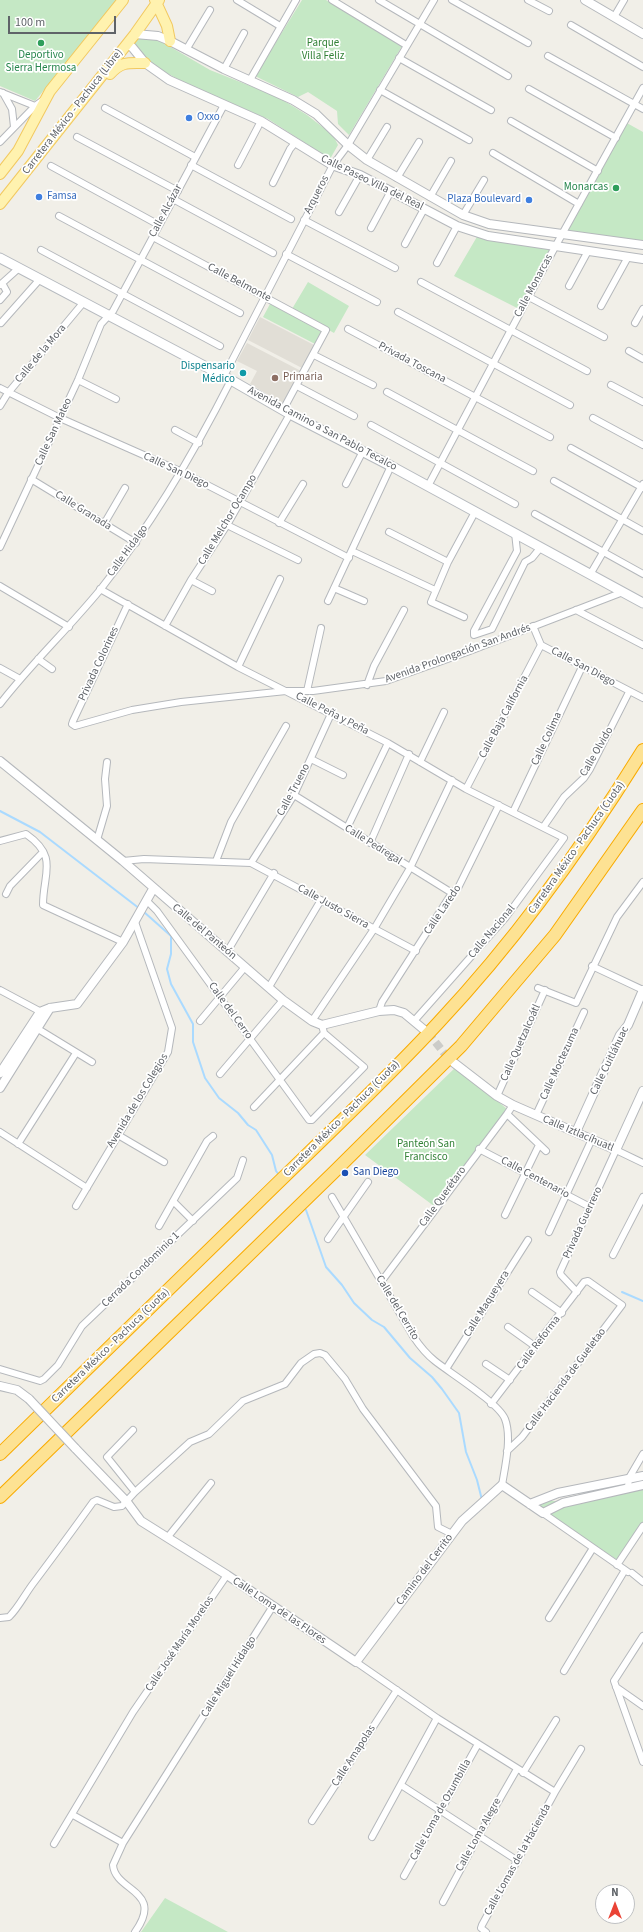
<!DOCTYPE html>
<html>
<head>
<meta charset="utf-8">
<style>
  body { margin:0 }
  #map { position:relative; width:643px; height:1932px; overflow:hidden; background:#f1efe8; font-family:"Source Sans 3",sans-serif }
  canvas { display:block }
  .north { position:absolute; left:595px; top:1884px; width:40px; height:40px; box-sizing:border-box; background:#fff; border:1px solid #bfc1c3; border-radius:50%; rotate:0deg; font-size:11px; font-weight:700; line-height:16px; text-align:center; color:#5f6368 }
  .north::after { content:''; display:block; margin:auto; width:14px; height:18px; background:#ea4335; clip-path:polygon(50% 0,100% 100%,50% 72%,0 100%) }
  .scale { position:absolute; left:8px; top:16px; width:108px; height:18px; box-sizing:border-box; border:2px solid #5f6368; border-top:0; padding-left:5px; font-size:12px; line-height:14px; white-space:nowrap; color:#5f6368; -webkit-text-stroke:3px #fff; paint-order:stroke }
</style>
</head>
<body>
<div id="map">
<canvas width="643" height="1932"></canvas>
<div class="north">N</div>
<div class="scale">100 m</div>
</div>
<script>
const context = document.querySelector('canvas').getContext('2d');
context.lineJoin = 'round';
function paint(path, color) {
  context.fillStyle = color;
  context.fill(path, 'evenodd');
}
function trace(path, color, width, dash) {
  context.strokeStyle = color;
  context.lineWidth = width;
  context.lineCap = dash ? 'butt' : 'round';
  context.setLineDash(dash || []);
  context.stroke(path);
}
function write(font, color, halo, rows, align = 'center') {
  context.font = font + ' "Source Sans 3",sans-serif';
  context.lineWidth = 3.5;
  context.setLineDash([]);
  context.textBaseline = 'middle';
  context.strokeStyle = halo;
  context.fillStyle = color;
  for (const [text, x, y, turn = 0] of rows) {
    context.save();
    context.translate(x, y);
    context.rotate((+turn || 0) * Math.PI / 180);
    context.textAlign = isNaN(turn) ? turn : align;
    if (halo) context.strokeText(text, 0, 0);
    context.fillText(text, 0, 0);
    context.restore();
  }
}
const education = new Path2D(`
  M260,317L314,345L302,368L248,340Z
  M247,343L301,371L284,404L250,384L257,371L237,361Z`);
const green = new Path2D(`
  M0,0H118L35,101L0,86Z
  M302,0H326L402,46L349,135L338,124L337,111L308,92L298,97L255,76Z
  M135,39H155L162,42L210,70L278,97L307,115L325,129L334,137L338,145L330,159L268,119L187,84L154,66L132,48Z
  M625,122L643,132V244L563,232Z
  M478,235L554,247L521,310L454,276Z
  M308,282L349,306L334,333L292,309Z
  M270,304L324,332L317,345L263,317Z
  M457,1066L508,1110L477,1148L434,1206L365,1155Z
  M643,1485V1525L619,1561L526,1501H557Z
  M165,1898L228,1932H141Z`);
const stream = new Path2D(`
  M0,811L40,832L140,909
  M144,912L171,936V954L167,969L171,984L193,1024V1042L205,1078L219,1098L238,1113L248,1125L256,1130L272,1155L276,1171L280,1176
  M306,1210L326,1267L342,1285L354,1303L372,1320L384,1327L410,1358L432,1377L442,1389L459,1413L466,1452L477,1480L482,1500
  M622,1292L643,1301`);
const tertiaryTunnel = new Path2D(`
  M428,1033L449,1059`);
const minor = new Path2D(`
  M237,0L280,26
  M332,0L406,45
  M379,0L508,76
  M452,0L528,43
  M528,0L549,11
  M614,17L624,0
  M571,25L643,67
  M186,50L210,10
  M548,56L643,109
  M399,58L491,110
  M224,69L244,33
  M250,80L296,0
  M529,89L616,138
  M380,90L469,140
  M0,92L35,106
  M3,93L12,109L14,127
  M105,108L195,157
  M511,121L598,171
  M77,137L178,191
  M0,142L35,106L42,101
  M493,153L579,204
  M367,160L387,127
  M191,165L291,219
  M238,165L261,121
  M51,166L159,225
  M397,178L419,142
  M273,183L290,149L295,143
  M430,197L451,161
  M173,199L273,253
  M339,212L360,175
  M463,215L484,180
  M59,216L240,313
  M304,220L395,268
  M371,228L391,191
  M153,237L326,330L283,410
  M405,244L424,209
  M41,250L220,346
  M286,254L377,302
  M437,263L457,226
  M421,282L587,371
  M0,285L19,268
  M569,286L588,251
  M529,297L604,337
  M0,300L7,292L2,283
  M601,306L628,257
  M398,312L570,405
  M1,323L40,279
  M635,323L643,309
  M348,329L550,437
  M629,351L643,359
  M314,355L373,385
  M224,376L333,165L348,145L434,0
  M78,380L116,399
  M611,385L643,402
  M297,386L354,416
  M0,388L60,418L182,472L349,558
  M387,392L533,471
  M0,406L8,393L83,303
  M593,418L643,445
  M371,425L515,504
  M175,430L199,443
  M571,448L643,488
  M31,479L136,543
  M554,481L643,531
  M346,484L363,451
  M428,486L555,247L643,88
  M535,514L643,574
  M279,523L303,484
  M104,524L125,488
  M227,525L298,560
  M389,532L448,562
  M515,533L517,551L474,631V635L492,629L525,562L532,558L541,547
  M0,547L78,380L101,324L113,311L224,105
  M352,551L435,590
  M591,573L643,484
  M191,580L212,591
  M0,586L69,627
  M334,588L364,601
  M100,589L238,667L388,743L466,789L564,838L506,917L414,1021
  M328,601L391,466
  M128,604L73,721L72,724L75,726L132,710L181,702L286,691H313L386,681L467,652L623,592
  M576,610L643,645
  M464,617L431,602L448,562L475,512
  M165,626L191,580L227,525L290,414
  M533,626L541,645L643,698
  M38,659L52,669
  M238,667L280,579
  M0,668L20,679
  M367,685L374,666L404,610
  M307,691L321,628
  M0,704C31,664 68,629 100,590C152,524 193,455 231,380
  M311,759L343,775
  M420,762L444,712
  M466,789L541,645
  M294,795L452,893
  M513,812L582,667
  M544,826L564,797L584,778L590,769L629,692
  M347,828L388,743
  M97,840L107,806L105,779L107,762
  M0,841L26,834C59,857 43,873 43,905L123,942
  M370,843L409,754
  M123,861L144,859L251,863L416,951
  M216,861L231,822L286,726
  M251,863L294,795L331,714
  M6,894L10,886L43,852
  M147,901L157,911L309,1120H312L364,1067L324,1033L322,1025
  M227,952L274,873
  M592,966L643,990
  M269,987L321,900
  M538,988L576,1003L617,917L643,882
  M0,990L43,1013
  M379,1011L382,1002L452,893L458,888L499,805
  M200,1021L245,967
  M312,1021L374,929L410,868L452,780
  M38,1029L92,1062
  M220,1074L283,1000
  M497,1096L545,990
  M513,1105L507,1114L546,1151
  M254,1107L324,1033
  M536,1115L584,1012
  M0,1132L87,1188
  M118,1135L164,1162
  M18,1144L76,1053
  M479,1149L590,1207
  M332,1197L413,1336C419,1345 426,1354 435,1361C450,1373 499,1403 505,1419C512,1437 505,1467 502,1485
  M173,1201L193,1221
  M76,1206L168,1052L172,1028L135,922
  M505,1215L539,1145
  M159,1226L207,1141L213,1136
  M549,1232L592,1139
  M328,1239L368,1182
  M613,1255L643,1197
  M381,1282L507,1114
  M532,1292L562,1313
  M577,1292L561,1275L560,1272L616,1150L643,1163
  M508,1327L536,1347
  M486,1364L510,1380
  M0,1369L40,1381L44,1379L58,1365L82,1326L237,1178L243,1160
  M446,1369L528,1240
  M491,1404L584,1282L588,1281L622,1305L522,1437L507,1451
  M133,1430L107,1457L135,1492
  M628,1487L629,1478L643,1454
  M543,1513L628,1572
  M167,1538L211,1483
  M617,1565L643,1526
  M632,1573L643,1582
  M0,1618L9,1617C18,1608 24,1596 32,1585C53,1557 73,1530 93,1502L97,1500L114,1507L122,1506L135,1492L190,1442L209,1434L243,1401L285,1384L301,1363L314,1354L320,1353L325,1355L345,1379L363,1409L436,1506L438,1527L452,1534
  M549,1618L593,1548
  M643,1636L614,1681L643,1762
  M356,1662L437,1718L555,1792
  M564,1671L625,1570
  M616,1687L643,1706
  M523,1773L556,1720
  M401,1785L518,1861
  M73,1815L123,1843
  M312,1821L397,1690
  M372,1837L437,1718
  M54,1844L133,1712L227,1575
  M404,1876L478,1744
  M443,1902L479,1835L517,1769
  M135,1932C165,1890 115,1892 113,1865L123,1843L273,1606
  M486,1932L481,1928L482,1925L555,1792L581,1749`);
const tertiary = new Path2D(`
  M585,0L643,34
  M135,34L158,36L170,41L224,69L293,100L316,114L348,145L367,160L463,215L489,224L643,245
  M126,45L132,47L145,63L169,80L261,121L332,165L360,175L457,226L488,236L643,259
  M0,761L123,861L283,1000L312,1021L322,1025L379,1011L394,1010L404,1013L428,1033
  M449,1059L497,1096L513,1105L616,1150L643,1091
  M0,1073L40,1012L50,1008L77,1004L123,942L153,889
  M0,1088L50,1008
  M576,1132L620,1035L628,1025L643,990
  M0,1386L17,1390L29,1399
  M75,1448L127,1502L141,1521L227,1575L356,1662L462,1521L502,1485L543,1513L563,1503L643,1485
  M530,1504L558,1493L643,1476`);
const secondary = new Path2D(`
  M0,258L231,380L290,414L391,466L643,603`);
const primary = new Path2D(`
  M155,0L167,26L170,41
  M110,74C122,61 129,63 145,63
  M0,174L18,151L50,91L123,0
  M0,204L135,34L159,0`);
const motorway = new Path2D(`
  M0,1454C84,1372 168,1290 251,1209C314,1147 379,1087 439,1022C517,939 583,847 643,750
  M0,1497L334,1172L461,1046L555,935L643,810`);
const tertiaryBridge = new Path2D(`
  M29,1399L75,1448`);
const markers = [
  [41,43,4,"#2e9e5b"],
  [189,118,4,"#3f7fe0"],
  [616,188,4,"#2e9e5b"],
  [39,197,4,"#3f7fe0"],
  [529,200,4,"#3f7fe0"],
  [243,373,4,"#0f9aa8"],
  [275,378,4,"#8d6e63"],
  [345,1173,4,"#1a4fb4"]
];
const parkNames = [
  ["Parque",323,44],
  ["Villa Feliz",323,57],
  ["Panteón San",426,1145],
  ["Francisco",426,1158]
];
const leisureNames = [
  ["Deportivo",41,56],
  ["Sierra Hermosa",41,69],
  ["Monarcas",608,188,"right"]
];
const streetNames = [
  ["Carretera México - Pachuca (Libre)",73,112,-52],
  ["Calle Paseo Villa del Real",372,183,26],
  ["Arqueros",317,195,-63],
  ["Calle Alcázar",166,211,-62],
  ["Calle Belmonte",239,283,28],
  ["Calle Monarcas",534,286,-62],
  ["Calle de la Mora",41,354,-50],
  ["Privada Toscana",412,363,28],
  ["Avenida Camino a San Pablo Tecalco",322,429,28],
  ["Calle San Mateo",54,432,-65],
  ["Calle San Diego",176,471,25],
  ["Calle Granada",83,511,32],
  ["Calle Melchor Ocampo",228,520,-59],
  ["Calle Hidalgo",128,551,-54],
  ["Avenida Prolongación San Andrés",458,654,-20],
  ["Privada Colorines",99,664,-65],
  ["Calle San Diego",583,667,28],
  ["Calle Peña y Peña",332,714,27],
  ["Calle Baja California",504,717,-62],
  ["Calle Colima",547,739,-65],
  ["Calle Olvido",597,752,-60],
  ["Calle Trueno",294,790,-62],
  ["Calle Pedregal",373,845,32],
  ["Carretera México - Pachuca (Cuota)",577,848,-55],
  ["Calle Justo Sierra",333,907,29],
  ["Calle Laredo",443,910,-56],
  ["Calle del Panteón",204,932,40],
  ["Calle Nacional",492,932,-50],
  ["Calle del Cerro",230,1011,54],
  ["Calle Quetzalcoátl",521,1043,-66],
  ["Calle Cuitláhuac",610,1061,-64],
  ["Calle Moctezuma",560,1064,-65],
  ["Avenida de los Colegios",138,1101,-59],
  ["Carretera México - Pachuca (Cuota)",342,1119,-45],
  ["Calle Iztlacíhuatl",578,1134,23],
  ["Calle Centenario",535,1178,28],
  ["Calle Querétaro",443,1197,-54],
  ["Privada Guerrero",583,1223,-65],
  ["Cerrada Condominio 1",141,1270,-44],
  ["Calle Maqueyera",487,1304,-58],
  ["Calle del Cerrito",397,1308,59],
  ["Calle Reforma",539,1343,-53],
  ["Carretera México - Pachuca (Cuota)",111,1346,-44],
  ["Calle Hacienda de Gueletao",566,1380,-53],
  ["Camino del Cerrito",425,1570,-53],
  ["Calle Loma de las Flores",279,1611,34],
  ["Calle José María Morelos",180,1644,-56],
  ["Calle Miguel Hidalgo",229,1677,-58],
  ["Calle Amapolas",354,1756,-57],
  ["Calle Loma de Ozumbilla",441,1810,-61],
  ["Calle Loma Alegre",479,1835,-61],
  ["Calle Lomas de la Hacienda",518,1860,-61]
];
const shopNames = [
  ["Oxxo",197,118],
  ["Famsa",47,197],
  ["Plaza Boulevard",521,200,"right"]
];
const cultureNames = [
  ["Dispensario",235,367],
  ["Médico",235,380]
];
const educationNames = [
  ["Primaria",283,378]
];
const transitNames = [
  ["San Diego",353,1173]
];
paint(education, '#e1ded6');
paint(green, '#c5e8c5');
trace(stream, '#aadaff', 2);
trace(tertiaryTunnel, '#ccccc8', 8, [8, 4]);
trace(minor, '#b5b8bc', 8);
trace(tertiary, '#b5b8bc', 10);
trace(secondary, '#b6babf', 11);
trace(primary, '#f2c960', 12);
trace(motorway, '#f9ab00', 14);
trace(minor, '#fff', 6);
trace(tertiary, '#fff', 8);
trace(secondary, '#fff', 9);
trace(primary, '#fff2af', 10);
trace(motorway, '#fde293', 12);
trace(tertiaryBridge, '#b5b8bc', 10, []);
trace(tertiaryBridge, '#fff', 8);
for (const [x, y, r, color] of markers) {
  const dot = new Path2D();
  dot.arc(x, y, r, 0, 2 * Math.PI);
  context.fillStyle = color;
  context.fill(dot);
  trace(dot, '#fff', 1.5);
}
write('11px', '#348238', '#fff', parkNames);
write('11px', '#27864d', '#fff', leisureNames);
write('11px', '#5f6368', '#fff', streetNames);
write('11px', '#366cbe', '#fff', shopNames, 'left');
write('11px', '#0d838f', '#fff', cultureNames, 'right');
write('11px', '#785e54', '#fff', educationNames, 'left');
write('11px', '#164399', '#fff', transitNames, 'left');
</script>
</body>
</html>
